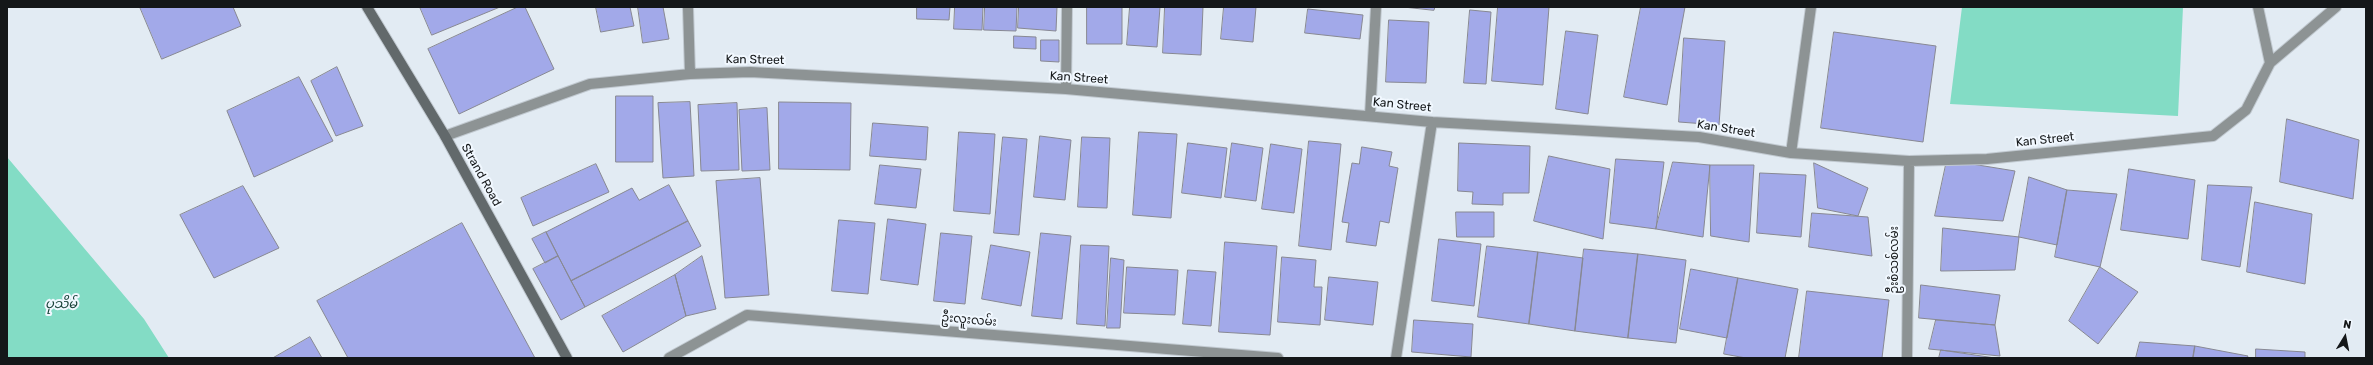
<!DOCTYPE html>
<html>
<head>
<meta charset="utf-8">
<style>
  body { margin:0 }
  #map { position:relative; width:2373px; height:365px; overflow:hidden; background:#e2ebf3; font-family:Rubik,sans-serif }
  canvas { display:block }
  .frame { position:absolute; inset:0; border:8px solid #141719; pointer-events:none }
  .north { position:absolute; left:2325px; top:317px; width:40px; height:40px; -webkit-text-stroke:3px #f1f8ff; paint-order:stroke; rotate:10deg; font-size:11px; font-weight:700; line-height:16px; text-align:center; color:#141719 }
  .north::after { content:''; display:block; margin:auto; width:14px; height:18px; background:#141719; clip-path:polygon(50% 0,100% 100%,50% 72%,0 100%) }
</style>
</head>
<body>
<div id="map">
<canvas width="2373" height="365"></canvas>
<div class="frame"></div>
<div class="north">N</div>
</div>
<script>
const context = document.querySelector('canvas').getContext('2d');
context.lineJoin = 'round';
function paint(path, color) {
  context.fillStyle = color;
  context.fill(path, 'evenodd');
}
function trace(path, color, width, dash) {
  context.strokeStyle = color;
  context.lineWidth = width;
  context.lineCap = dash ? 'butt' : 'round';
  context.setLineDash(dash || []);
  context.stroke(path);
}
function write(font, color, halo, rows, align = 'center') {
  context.font = font + ' Rubik,"Noto Sans Myanmar",sans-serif';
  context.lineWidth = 4;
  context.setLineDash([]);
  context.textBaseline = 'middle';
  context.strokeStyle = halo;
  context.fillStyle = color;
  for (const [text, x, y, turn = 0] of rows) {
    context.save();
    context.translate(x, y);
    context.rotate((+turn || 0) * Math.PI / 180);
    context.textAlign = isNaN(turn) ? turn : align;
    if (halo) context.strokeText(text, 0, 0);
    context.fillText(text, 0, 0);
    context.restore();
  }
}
const water = new Path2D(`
  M1962,7H2183L2178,116L1950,104Z
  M7,157L144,319L169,358H7Z`);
const building = new Path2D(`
  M140,7H233L241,26L162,59Z
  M420,7H500L432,35Z
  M518,7H525L554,69L459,114L428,49Z
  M596,7H630L634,26L601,32Z
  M638,7H663L669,39L643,43Z
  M917,7H950L949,20L917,19Z
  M955,7H983L982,30L954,29Z
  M985,7H1017L1016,31L984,30Z
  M1019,7H1057L1056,31L1018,28Z
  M1087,7H1122V44H1087Z
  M1130,7H1160L1157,47L1127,45Z
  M1165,7H1203L1201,55L1163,53Z
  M1224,7H1256L1253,42L1221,39Z
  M1404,7H1435L1434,10Z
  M1498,7H1549L1543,85L1492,81Z
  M1641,7H1685L1667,105L1624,97Z
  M1308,9L1363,15L1360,39L1305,33Z
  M1470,10L1491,12L1486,84L1464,83Z
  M1389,20L1429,22L1426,83L1386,82Z
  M1566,31L1598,35L1588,114L1556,109Z
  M1834,32L1936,46L1923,142L1821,128Z
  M1014,36L1036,37V49L1014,48Z
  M1684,38L1725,41L1719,125L1679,122Z
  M1041,40H1059V62L1041,61Z
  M337,67L363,126L336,136L311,81Z
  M299,77L333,141L254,177L227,111Z
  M616,96H653V162H616Z
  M690,102L694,176L663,178L658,103Z
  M779,102L851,103L850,170L779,169Z
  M737,103L739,170L701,171L698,105Z
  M767,108L770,170L742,171L739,110Z
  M2287,119L2359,140L2353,199L2280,182Z
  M873,123L928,127L926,160L870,156Z
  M959,132L995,134L990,214L954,211Z
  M1139,132L1177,134L1171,218L1133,215Z
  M1040,136L1071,140L1065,200L1034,197Z
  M1003,137L1027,139L1019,235L994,233Z
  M1082,137L1110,138L1107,208L1078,207Z
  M1309,141L1341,144L1331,250L1299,246Z
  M1188,143L1227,148L1221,198L1182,193Z
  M1232,143L1263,148L1256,201L1225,197Z
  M1459,143L1530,146L1529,193H1503V205L1472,204L1473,192L1458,191Z
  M1271,144L1302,149L1294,213L1262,209Z
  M1362,147L1392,152L1389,166L1398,168L1389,223L1380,221L1376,246L1346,242L1349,223L1342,222L1352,163L1359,164Z
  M1549,156L1610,169L1603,239L1534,221Z
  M1616,159L1664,162L1656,229L1610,223Z
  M1947,160L2015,171L2003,221L1935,216Z
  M1673,162L1710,165L1703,237L1656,229Z
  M1814,163L1868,188L1858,216L1818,208Z
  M596,164L609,192L533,226L521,198Z
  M880,165L921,169L916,208L875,204Z
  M1710,165H1754L1749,242L1711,236Z
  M2129,169L2195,180L2188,239L2121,230Z
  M1760,173L1806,175L1801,237L1757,233Z
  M2029,177L2067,190L2057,245L2019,237Z
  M760,178L769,295L725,298L716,181Z
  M669,185L688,221L571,281L546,232L632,188L639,200Z
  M2208,185L2252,187L2240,267L2202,260Z
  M243,186L279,248L214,278L180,215Z
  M2067,190L2117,194L2100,267L2055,257Z
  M2255,202L2312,214L2305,284L2247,272Z
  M1456,212H1494V237H1457Z
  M1812,213L1868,217L1872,256L1809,247Z
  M888,219L926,224L918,285L881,280Z
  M839,220L875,223L868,294L832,291Z
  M688,221L701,246L585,307L571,281Z
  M462,223L535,358H348L317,301Z
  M1943,228L2019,237L2015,270L1941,271Z
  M546,232L558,256L545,263L532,239Z
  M941,233L972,236L965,304L934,301Z
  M1041,233L1071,236L1062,319L1032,316Z
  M1439,239L1481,244L1474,306L1432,301Z
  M1225,242L1277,246L1270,335L1219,332Z
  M991,245L1030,252L1021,306L982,299Z
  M1081,245L1109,246L1105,326L1077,324Z
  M1487,246L1538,252L1529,324L1478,317Z
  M1584,249L1638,254L1628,338L1575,331Z
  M1538,252L1583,258L1575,331L1529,324Z
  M1638,254L1686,260L1676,343L1628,338Z
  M558,256L585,307L561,320L533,269Z
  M702,256L716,309L686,316L675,275Z
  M1282,257L1316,260L1314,287H1322L1320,325L1278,322Z
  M1111,258L1124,260L1120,328H1107Z
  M1127,267L1178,270L1175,315L1124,313Z
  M2100,267L2138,292L2098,344L2069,321Z
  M1691,269L1738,278L1727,338L1680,329Z
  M1188,270L1216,272L1211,326L1183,324Z
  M675,275L686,316L623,352L602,316Z
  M1329,277L1378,282L1373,325L1325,320Z
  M1738,278L1798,289L1785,358H1746L1724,354Z
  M1921,285L2000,295L1995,325L1919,318Z
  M1807,291L1889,300L1882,358H1799Z
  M1414,320L1473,324L1471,357L1412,352Z
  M1936,320L1995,325L2000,356L1929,349Z
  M310,337L322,358H273Z
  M2140,342L2195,346L2193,358H2136Z
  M2195,346L2248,356L2247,358H2193Z
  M2256,349L2305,352V358H2256Z
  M1941,350L1995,358H1939Z`);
const minor = new Path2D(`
  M688,7L690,74
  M2270,63L2336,7
  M1066,89L1067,7
  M1370,115L1376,7
  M445,136L590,84L690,74L750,72L1066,89L1432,122L1699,137L1791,153L1909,161L1987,159L2213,136L2246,110L2270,63L2258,7
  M1791,153L1811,7
  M669,358L747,315L1278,358
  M1396,358L1432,122
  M1907,358L1909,161`);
const secondary = new Path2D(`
  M367,7L445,136L567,358`);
const streetNames = [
  ["Kan Street",755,60,1],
  ["Kan Street",1079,78,4],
  ["Kan Street",1402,105,6],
  ["Kan Street",1726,129,9],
  ["Kan Street",2045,140,-6],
  ["Strand Road",481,175,61],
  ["ဦးစံသစ်လမ်း",1895,260,-90],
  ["ဦးလူးလမ်း",969,320,5]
];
const waterNames = [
  ["ပုသိမ်",61,304]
];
paint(water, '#83dcc5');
paint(building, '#a2a9e9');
trace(building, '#878892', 1);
trace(minor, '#c1c9d0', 12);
trace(secondary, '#c1c9d0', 12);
trace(minor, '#8d9394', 10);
trace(secondary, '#62696b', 10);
write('12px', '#141719', '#f1f8ff', streetNames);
write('italic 13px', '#194238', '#f1f8ff', waterNames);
</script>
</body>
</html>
